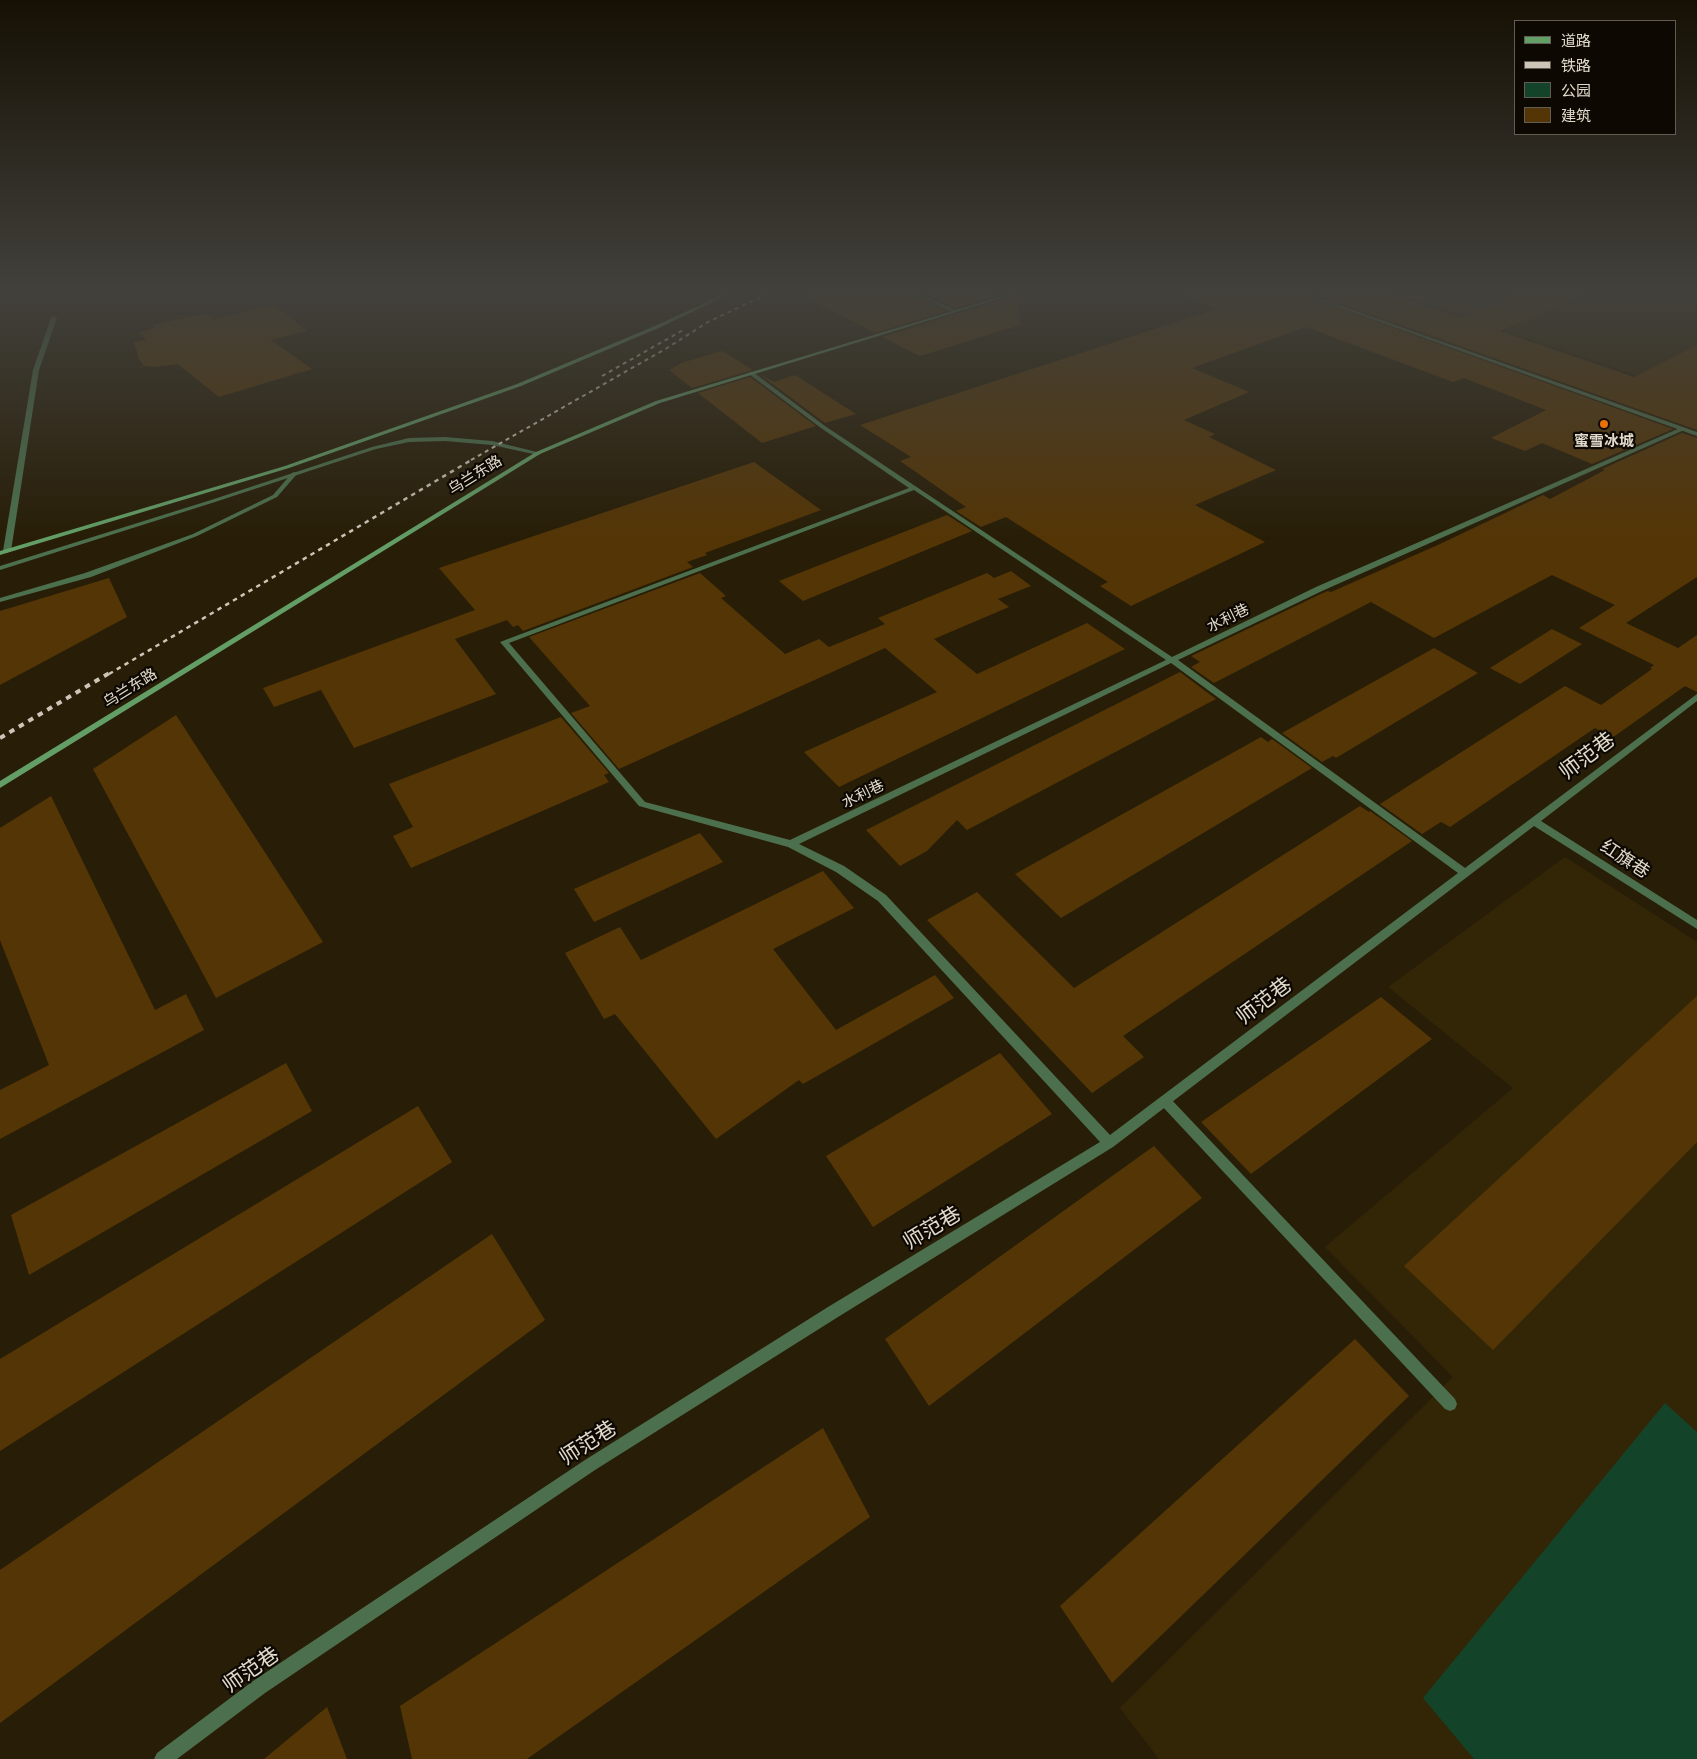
<!DOCTYPE html>
<html>
<head>
<meta charset="utf-8">
<style>
  body { margin:0 }
  #map { position:relative; width:1697px; height:1759px; overflow:hidden; background:#281e07; font-family:Lato,"Noto Sans SC",sans-serif }
  canvas { display:block }
  .legend { position:absolute; left:1514px; top:20px; width:162px; height:115px; box-sizing:border-box; background:#0d0902; border:1px solid #625d53; margin:0; padding:6px 9px; list-style:none; font-size:15px; color:#e1dacd }
  .legend li { display:flex; align-items:center; gap:10px; height:25px }
  .legend b { width:25px; border:1px solid #625d53 }
</style>
</head>
<body>
<div id="map">
<canvas width="1697" height="1759"></canvas>
<ul class="legend">
<li><b style="height:6px;background:#629e66"></b>道路</li>
<li><b style="height:6px;background:#cdc6b8"></b>铁路</li>
<li><b style="height:14px;background:#134329"></b>公园</li>
<li><b style="height:14px;background:#543505"></b>建筑</li>
</ul>
</div>
<script>
const context = document.querySelector('canvas').getContext('2d');
context.lineJoin = 'round';
function paint(path, color) {
  context.fillStyle = color;
  context.fill(path, 'evenodd');
}
function trace(path, color, width, dash) {
  context.strokeStyle = color;
  context.lineWidth = width;
  context.lineCap = dash ? 'butt' : 'round';
  context.setLineDash(dash || []);
  context.stroke(path);
}
function write(font, color, halo, rows, align = 'center') {
  context.font = font + ' Lato,"Noto Sans SC",sans-serif';
  context.lineWidth = 4.5;
  context.setLineDash([]);
  context.textBaseline = 'middle';
  context.strokeStyle = halo;
  context.fillStyle = color;
  for (const [text, x, y, turn = 0] of rows) {
    context.save();
    context.translate(x, y);
    context.rotate((+turn || 0) * Math.PI / 180);
    context.textAlign = isNaN(turn) ? turn : align;
    if (halo) context.strokeText(text, 0, 0);
    context.fillText(text, 0, 0);
    context.restore();
  }
}
const built = new Path2D(`
  M1395,294H1697V396Z
  M1565,857L1697,942V1759H1159L1120,1708L1453,1377L1325,1247L1513,1088L1388,987Z`);
const green = new Path2D(`
  M192,294H348L282,296Z
  M1665,1403L1697,1432V1759H1474L1423,1698Z`);
const building = new Path2D(`
  M800,294H913L946,311L875,333Z
  M925,294H1003L956,308Z
  M1181,294H1300L1673,429L1592,464L1542,443L1525,451L1491,438L1546,410L1464,378L1453,382L1306,327L1192,368L1249,392L1184,420L1215,434L1209,437L1276,470L1195,505L1265,542L1131,606L1100,586L1108,582L1006,517L981,527L956,511L966,507L900,461L911,457L860,425L1216,309L1181,295Z
  M1313,294H1389L1461,318L1508,299V294H1586L1500,331L1634,377L1697,345V430Z
  M1016,295L1021,325L1004,330L920,356L882,337Z
  M274,304L307,331L271,340L312,369L219,397L178,364L154,367L144,366L139,359L134,342L146,340L139,332L155,328L152,325L207,313L214,320Z
  M722,351L753,370L692,388L669,370L684,362Z
  M759,374L774,382L795,375L856,414L825,423Z
  M750,377L816,426L762,443L698,393Z
  M1682,433L1697,438V577L1626,623L1678,648L1697,635V692L1685,686L1612,738L1595,728L1450,827L1441,822L1422,834L1380,804L1565,686L1601,705L1652,669L1650,668L1654,665L1579,628L1615,605L1552,575L1434,638L1371,602L1214,683L1191,667L1200,662L1191,656L1323,593L1328,591L1331,592L1440,544L1543,495L1550,499L1605,470L1602,469Z
  M754,462L821,510L705,553L707,555L687,562L693,567L523,631L518,625L513,627L507,620L455,639L496,694L354,748L321,690L274,707L263,688L475,610L439,568Z
  M947,515L972,531L803,601L779,581Z
  M1011,571L1031,586L998,599L1009,607L934,639L977,674L1087,623L1125,649L839,787L804,752L937,692L885,648L619,769L571,713L590,706L529,637L700,573L726,596L721,598L785,654L819,639L829,647L885,624L878,618L987,573L994,578Z
  M109,578L127,617L0,685V611Z
  M1552,629L1582,644L1520,684L1490,668Z
  M1434,648L1478,673L1336,758L1333,756L1322,762L1282,733Z
  M1180,672L1216,699L967,830L957,820L927,851L900,866L866,830Z
  M176,715L323,942L216,998L93,769Z
  M561,717L609,773L604,775L609,782L411,868L393,836L413,827L389,784Z
  M1261,737L1268,742L1272,739L1312,768L1061,918L1015,874Z
  M51,796L155,1010L186,994L204,1030L0,1139V1090L49,1065L0,940V828Z
  M1360,806L1369,812L1370,811L1412,841L1123,1036L1144,1057L1092,1093L927,920L977,892L1074,988Z
  M700,833L723,862L594,922L574,889Z
  M823,871L854,908L773,949L836,1030L935,975L954,998L803,1084L799,1080L716,1139L615,1014L604,1019L565,953L620,927L641,960Z
  M1697,996V1142L1493,1350L1404,1266Z
  M1381,997L1432,1039L1251,1174L1201,1122Z
  M1000,1053L1052,1114L873,1227L826,1156Z
  M286,1063L312,1111L29,1275L11,1215Z
  M418,1106L452,1162L0,1451V1359Z
  M1154,1146L1202,1198L929,1406L885,1339Z
  M492,1234L545,1320L0,1723V1570Z
  M1355,1339L1409,1396L1112,1683L1060,1606Z
  M823,1428L870,1517L527,1759H412L400,1706Z
  M327,1707L347,1759H264Z`);
const service = new Path2D(`
  M915,294H921L957,311L952,312Z
  M1165,1096L1169,1097L1455,1399L1457,1404L1455,1409L1450,1411L1445,1409L1161,1105L1159,1101L1161,1097Z`);
const minor = new Path2D(`
  M54,316L57,318L39,370L11,551L7,553L3,551L33,370L51,318Z
  M749,372H753L825,426L1172,657L1316,587L1680,428H1684V430L1322,591L1178,660L1465,868L1697,694V701L1541,821L1697,920V929L1534,826L1113,1147L838,1317L595,1470L265,1693L177,1759H154L157,1753L253,1681L585,1460L828,1307L1100,1142L878,901L836,872L788,847L639,806L500,642L909,488L821,428L749,374ZM914,490L1166,660L790,840L645,802L509,643ZM1171,663L1458,873L1110,1135L886,895L844,866L799,844Z
  M294,472L297,474L277,497L197,536L91,577L0,602V598L85,573L193,534L273,495L292,473Z`);
const tertiary = new Path2D(`
  M1302,294H1308L1697,432V436Z
  M445,437L492,441L541,453L538,455L492,445L445,441L409,442L376,449L215,502L0,570V566L211,500L372,447L409,438Z`);
const secondary = new Path2D(`
  M724,294H729L661,327L521,386L289,468L0,555V551L285,466L517,384L657,325Z
  M1009,294H1015L660,403L540,454L0,788V781L536,452L656,401Z`);
const railFar2 = new Path2D(`
  M602,376L685,329
  M471,460L667,348L708,322L767,294`);
const railFar1 = new Path2D(`
  M109,674L473,459`);
const rail = new Path2D(`
  M0,738L111,672`);
const markers = [
  [1604,424,5,"#e8710a"]
];
const farPoinames = [
  ["蜜雪冰城",1604,441]
];
const farStreetnames = [
  ["乌兰东路",475,475,-32],
  ["水利巷",1228,618,-26],
  ["乌兰东路",130,688,-32],
  ["水利巷",863,794,-26]
];
const streetNames = [
  ["红旗巷",1625,859,33]
];
const nearStreetnames = [
  ["师范巷",1587,756,-37],
  ["师范巷",1264,1001,-37],
  ["师范巷",932,1228,-31],
  ["师范巷",588,1443,-33],
  ["师范巷",251,1670,-35]
];
paint(built, '#332607');
paint(green, '#134329');
paint(building, '#543505');
paint(service, '#4c704d');
paint(minor, '#4c704d');
paint(tertiary, '#4c704d');
paint(secondary, '#629e66');
trace(railFar2, '#cdc6b8', 2, [4, 4]);
trace(railFar1, '#cdc6b8', 2.5, [4.5, 4.5]);
trace(rail, '#cdc6b8', 4, [5.5, 5.5]);
const sky = context.createLinearGradient(0, 0, 0, 540);
sky.addColorStop(0, '#161004');
sky.addColorStop(0.54, '#42413c');
sky.addColorStop(1, '#42413c00');
context.fillStyle = sky;
context.fillRect(0, 0, 1697, 540);
for (const [x, y, r, color] of markers) {
  const dot = new Path2D();
  dot.arc(x, y, r, 0, 2 * Math.PI);
  context.fillStyle = color;
  context.fill(dot);
  trace(dot, '#0d0902', 2);
}
write('bold 15px', '#e1dacd', '#0d0902', farPoinames);
write('15px', '#e1dacd', '#0d0902', farStreetnames);
write('18px', '#e1dacd', '#0d0902', streetNames);
write('21px', '#e1dacd', '#0d0902', nearStreetnames);
</script>
</body>
</html>
